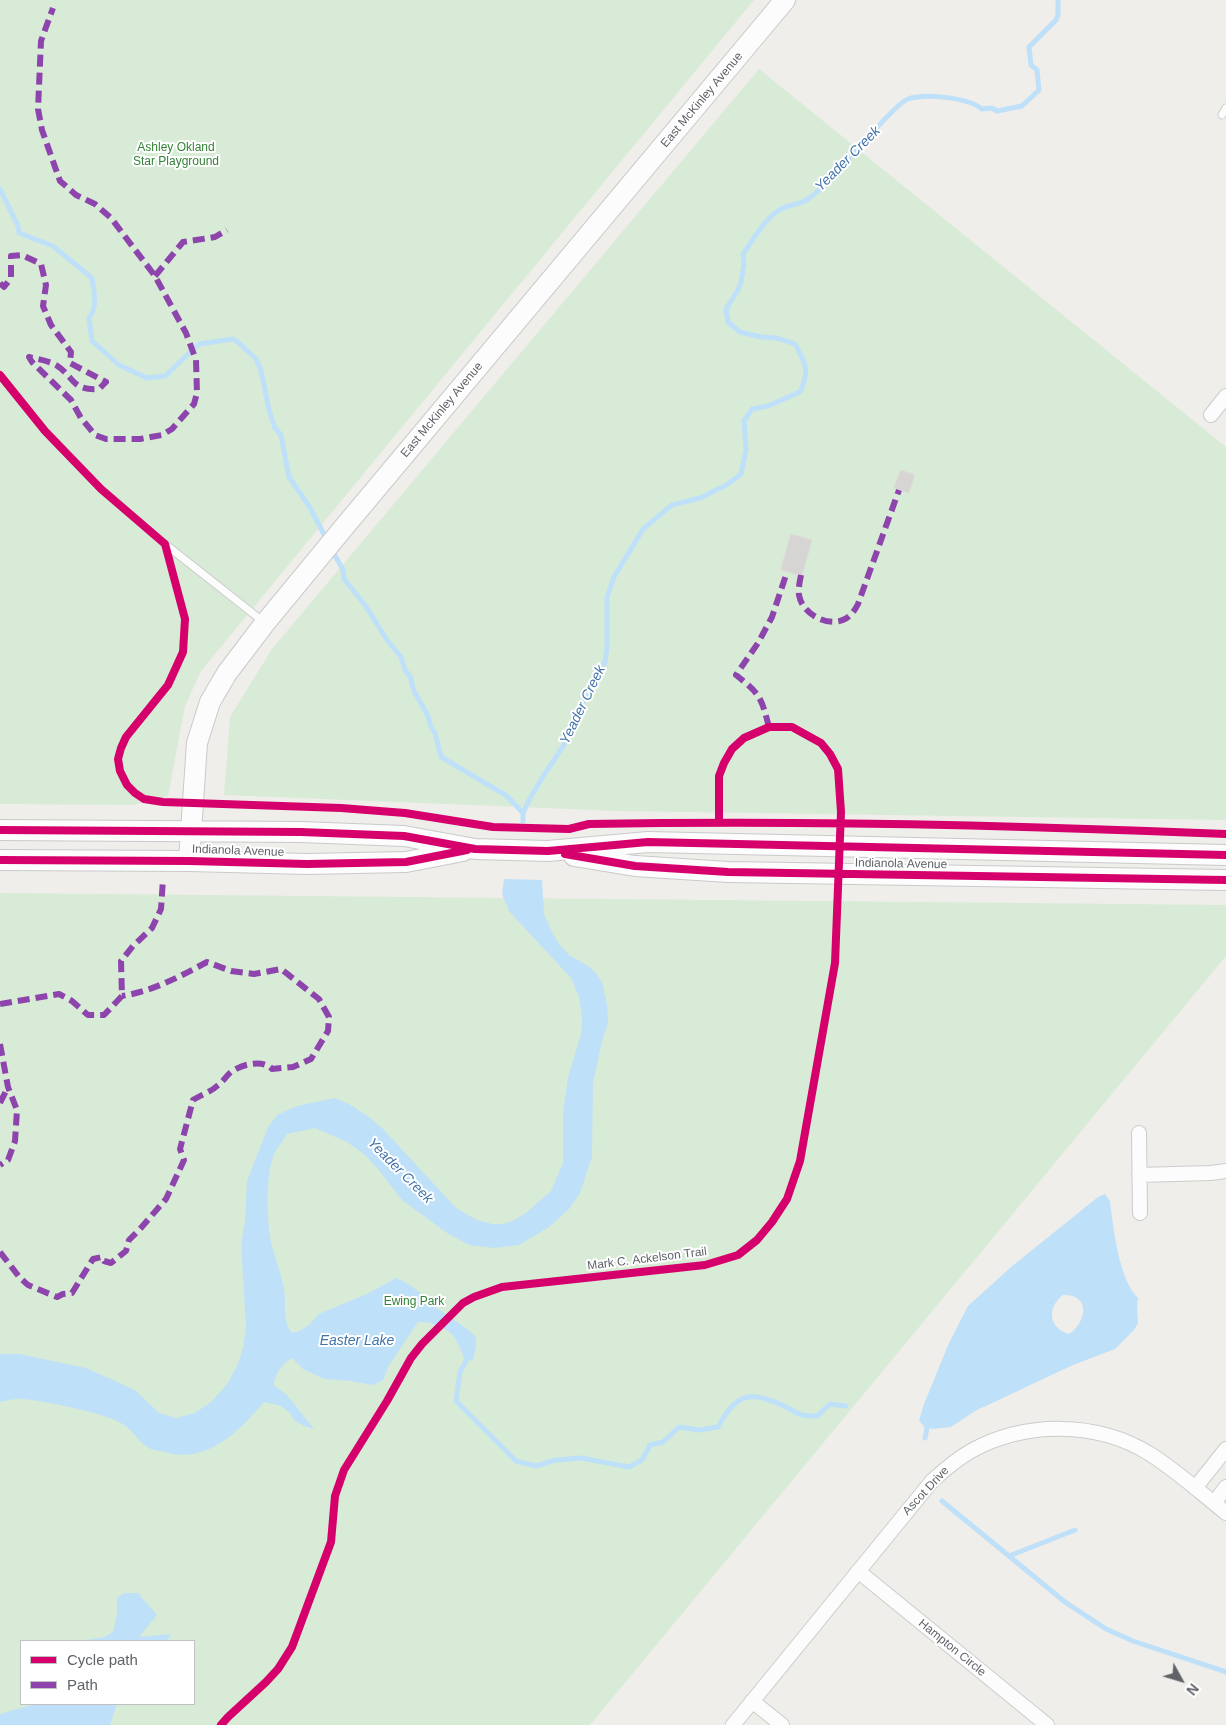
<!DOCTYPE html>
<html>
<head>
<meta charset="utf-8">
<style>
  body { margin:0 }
  #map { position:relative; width:1226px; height:1725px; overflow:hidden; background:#efeeea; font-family:Arial,sans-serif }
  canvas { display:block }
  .legend { position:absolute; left:20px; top:1640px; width:175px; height:65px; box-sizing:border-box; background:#fff; border:1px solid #bfc1c3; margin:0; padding:6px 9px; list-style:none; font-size:15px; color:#5f6368 }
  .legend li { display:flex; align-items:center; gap:10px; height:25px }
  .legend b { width:25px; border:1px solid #bfc1c3 }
  .north { position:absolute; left:1156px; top:1655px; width:50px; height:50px; -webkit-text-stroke:4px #fff; paint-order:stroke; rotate:129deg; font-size:14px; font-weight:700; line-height:20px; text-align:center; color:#5f6368 }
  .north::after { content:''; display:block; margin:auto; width:18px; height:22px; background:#5f6368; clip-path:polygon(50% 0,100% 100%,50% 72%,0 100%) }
</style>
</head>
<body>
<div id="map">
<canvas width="1226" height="1725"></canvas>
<ul class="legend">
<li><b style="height:6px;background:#d6006c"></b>Cycle path</li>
<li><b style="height:6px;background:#8e44ad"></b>Path</li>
</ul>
<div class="north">N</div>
</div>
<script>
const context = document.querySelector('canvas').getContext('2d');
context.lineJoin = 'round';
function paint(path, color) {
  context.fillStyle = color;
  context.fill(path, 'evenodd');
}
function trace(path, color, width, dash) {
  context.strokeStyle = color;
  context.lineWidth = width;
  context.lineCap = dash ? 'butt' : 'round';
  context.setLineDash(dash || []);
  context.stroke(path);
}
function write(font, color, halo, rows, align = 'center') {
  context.font = font + ' Arial,sans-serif';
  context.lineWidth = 4;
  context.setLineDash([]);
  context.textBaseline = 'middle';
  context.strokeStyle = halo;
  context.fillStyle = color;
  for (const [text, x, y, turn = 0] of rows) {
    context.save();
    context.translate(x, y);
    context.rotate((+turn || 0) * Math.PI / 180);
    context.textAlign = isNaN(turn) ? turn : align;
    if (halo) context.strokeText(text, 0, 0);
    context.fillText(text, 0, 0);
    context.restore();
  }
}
const green = new Path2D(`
  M0,0H754L201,671L185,706L168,796L133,805L0,804Z
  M759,69L1226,447V820L618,811L224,795L230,717L272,649Z
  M0,893L1226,905V956L590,1725H0ZM21,1641H194V1704H21Z`);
const water = new Path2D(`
  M504,879L542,880L544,914L551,930L559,944L569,955L588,966L595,972L602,982L607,1005L608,1023L602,1041L593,1083L592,1157L580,1193L569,1209L549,1227L519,1245L494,1248L469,1245L447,1233L402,1200L378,1169L365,1155L347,1142L315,1128L287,1134C283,1141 276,1149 273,1157C266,1177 267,1215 270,1237C273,1254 281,1271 284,1289C287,1306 281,1317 292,1333L299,1331L309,1325L319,1314L369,1293L396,1278C414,1284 426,1300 441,1311C453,1320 465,1326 476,1337V1347L473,1360L466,1361C462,1353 459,1345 455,1338C448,1327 430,1321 418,1322L388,1367L383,1380L373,1385L350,1381L324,1379L303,1369L292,1358C282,1363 274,1375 274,1386L286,1394L314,1429L304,1426L294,1420L290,1413L281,1406L264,1402C239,1431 207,1465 165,1452C160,1451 152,1450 147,1447C136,1439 133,1429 119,1422C100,1412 44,1401 23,1399C15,1398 7,1401 0,1402V1354H19L86,1368L135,1390L159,1413L176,1418L195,1413L211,1402L228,1383L238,1364L243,1348L246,1327L241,1246L245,1220L247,1181L268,1127L277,1115L297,1106L335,1098L349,1104L369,1117L384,1130L456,1208L477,1220L492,1224H503L513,1221L527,1212L551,1191L563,1163V1112L568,1078L581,1034L582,1018L579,997L571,978L509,911L502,894Z
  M1105,1194L1110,1201C1113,1227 1119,1280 1138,1298L1137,1307L1138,1323L1134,1330L1115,1349L1073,1365L975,1411L951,1427L933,1429L924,1427L919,1420L924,1404L949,1343L968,1306L1011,1267L1098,1197ZM1063,1295C1091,1294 1087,1322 1069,1334C1048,1328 1047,1307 1063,1295Z
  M124,1593H138L157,1615L139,1637L171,1634L167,1641H86V1640L105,1637L113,1632L117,1614V1598Z
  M35,1704H117L110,1725H0V1714Z`);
const stream = new Path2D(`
  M0,189L18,226L19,233L53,246L92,278C94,292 98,307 89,318L92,341L119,365L147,378L165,376L199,344L233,339L240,344L256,359L261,370L269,410L275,428L281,435L289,477L309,506L327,540
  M332,550L343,570L344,579L365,605L387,640L401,657L405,670L410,676L414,691L428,716L430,725L435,733L441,757L507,796L523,813
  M523,821V813L529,800L544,775L564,745L580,707L605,662L607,647V597L614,577L643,529L672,505L700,498L728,484L741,474L746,450L744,421L752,409L768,406L800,392C810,371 806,364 795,344L777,338L761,337L740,332L728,322L726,309L738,290L741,282L744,264L743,254C754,239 766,216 783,208C790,205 799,204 805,201C825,189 846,161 862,144C870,135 899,102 908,99C926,93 969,98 982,109L992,108L997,111L1022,106L1039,90L1037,70L1031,65L1029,47L1056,20L1058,15V0
  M466,1355V1361L460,1372L456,1401L516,1461L536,1466L556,1460L581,1458L629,1467L642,1460L650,1445L663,1442L679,1427L699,1430L718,1427C736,1393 750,1390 784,1406C790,1409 796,1413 802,1415C807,1416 813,1416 817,1416L830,1404L846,1406
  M925,1438L927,1428
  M942,1501L1065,1602L1106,1629L1133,1641L1226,1672
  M1009,1556L1075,1530`);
const building = new Path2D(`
  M901,470L915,475L909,493L894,488Z
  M791,534L812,540L802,576L781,570Z`);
const lane = new Path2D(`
  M1222,115L1226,108
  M165,544L265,623`);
const street = new Path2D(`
  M1211,415L1226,396
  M1139,1133L1140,1213
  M1139,1175L1211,1173L1226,1171
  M1195,1488L1226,1449
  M1214,1503L1226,1487
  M858,1571L1047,1725
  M752,1701L782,1725
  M733,1725L932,1481C944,1470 957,1459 971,1451C1026,1421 1097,1421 1150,1454C1177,1471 1201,1493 1226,1513`);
const secondary = new Path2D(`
  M0,830L301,832L404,836L475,849L548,851L648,842L1226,855
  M574,856L635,866L728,872L1226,880
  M0,860L189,861L307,864L406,862L463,851
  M189,861L197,743L210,702L227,673L265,623L345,526L785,0`);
const quiet = new Path2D(`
  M155,276L183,242L215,237L227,230
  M0,283L4,287L11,278V256L22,255L41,264L46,285L43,306L51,325L71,352L70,363L106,382L99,389C71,391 75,377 56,365C49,361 37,359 29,357L32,362L71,400L81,418L95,435L106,439H140L162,435L172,429L194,404L197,393L196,360L186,333L155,276L111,218L95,204L76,195L60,181L42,130L38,109L41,41L53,8
  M801,575C800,581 798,588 799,595C802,614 828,628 845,619C851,616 855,610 858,604L899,490
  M769,727C761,697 761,695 736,675L758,643L772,617L787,572
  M0,1004L59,994L72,1001L88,1015H104L122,996L121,961L133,946L152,928L161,909L163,879
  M0,1044L8,1087L17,1110L15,1141L8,1160L0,1165
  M0,1103L8,1087
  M0,1252L20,1278L28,1285L57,1297L63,1294L72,1293L93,1259L102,1257L104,1261L111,1263L126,1251L129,1240L140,1229L166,1199L184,1160L180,1149L193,1100C200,1095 211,1092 217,1086C223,1082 226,1076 231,1072C242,1064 263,1059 272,1069L293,1067L311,1059L328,1031L329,1017L319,999L281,969L254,974L231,971L207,962C179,977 153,991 122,996`);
const cycleway = new Path2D(`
  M0,375L45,431L101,489L165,544L185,619L183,652L168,685L126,737L121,748L118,759L120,771L127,785L135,793L144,799L163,802L341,808L405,813L493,827L569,829L589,824C801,820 1014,825 1226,834
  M0,830L301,832L404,836L475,849L548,851L648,842L1226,855
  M565,854L635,866L728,872L1226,880
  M0,860L189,861L307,864L406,862L467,850
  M221,1725L228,1717L266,1682L278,1669L292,1647L331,1542L335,1496L344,1470L387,1401L411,1358L422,1344L463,1303L474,1297L502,1287L705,1265L738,1255L757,1240L772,1222L787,1199L800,1161L835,963L841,812L838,769L830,754L821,743L792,727H769L744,738L732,749L724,763L719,776V822`);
const streetNames = [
  ["East McKinley Avenue",702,100,-50],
  ["East McKinley Avenue",442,410,-50],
  ["Indianola Avenue",238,851,2],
  ["Indianola Avenue",901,864,1],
  ["Mark C. Ackelson Trail",647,1259,-7],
  ["Ascot Drive",926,1491,-47],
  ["Hampton Circle",952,1648,39]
];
const parkNames = [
  ["Ashley Okland",176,148],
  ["Star Playground",176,162],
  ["Ewing Park",414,1302]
];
const waterNames = [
  ["Yeader Creek",848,159,-45],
  ["Yeader Creek",583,705,-64],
  ["Yeader Creek",400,1171,45],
  ["Easter Lake",357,1341]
];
paint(green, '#d8ebd6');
paint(water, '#bfe0f9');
trace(stream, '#bfe0f9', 5);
paint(building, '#d6d5d3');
trace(building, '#deddd9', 1);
trace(lane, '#cbcccc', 9);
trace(street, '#cbcccc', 16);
trace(secondary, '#cacacb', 22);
trace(lane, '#fdfcfc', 7);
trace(street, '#fdfcfc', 14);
trace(secondary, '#fdfcfc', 20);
trace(quiet, '#8e44ad', 6, [12, 6]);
trace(cycleway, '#d6006c', 8);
write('12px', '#5f6368', '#fff', streetNames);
write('12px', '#348238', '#fff', parkNames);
write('italic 14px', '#4174aa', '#fff', waterNames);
</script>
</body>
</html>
